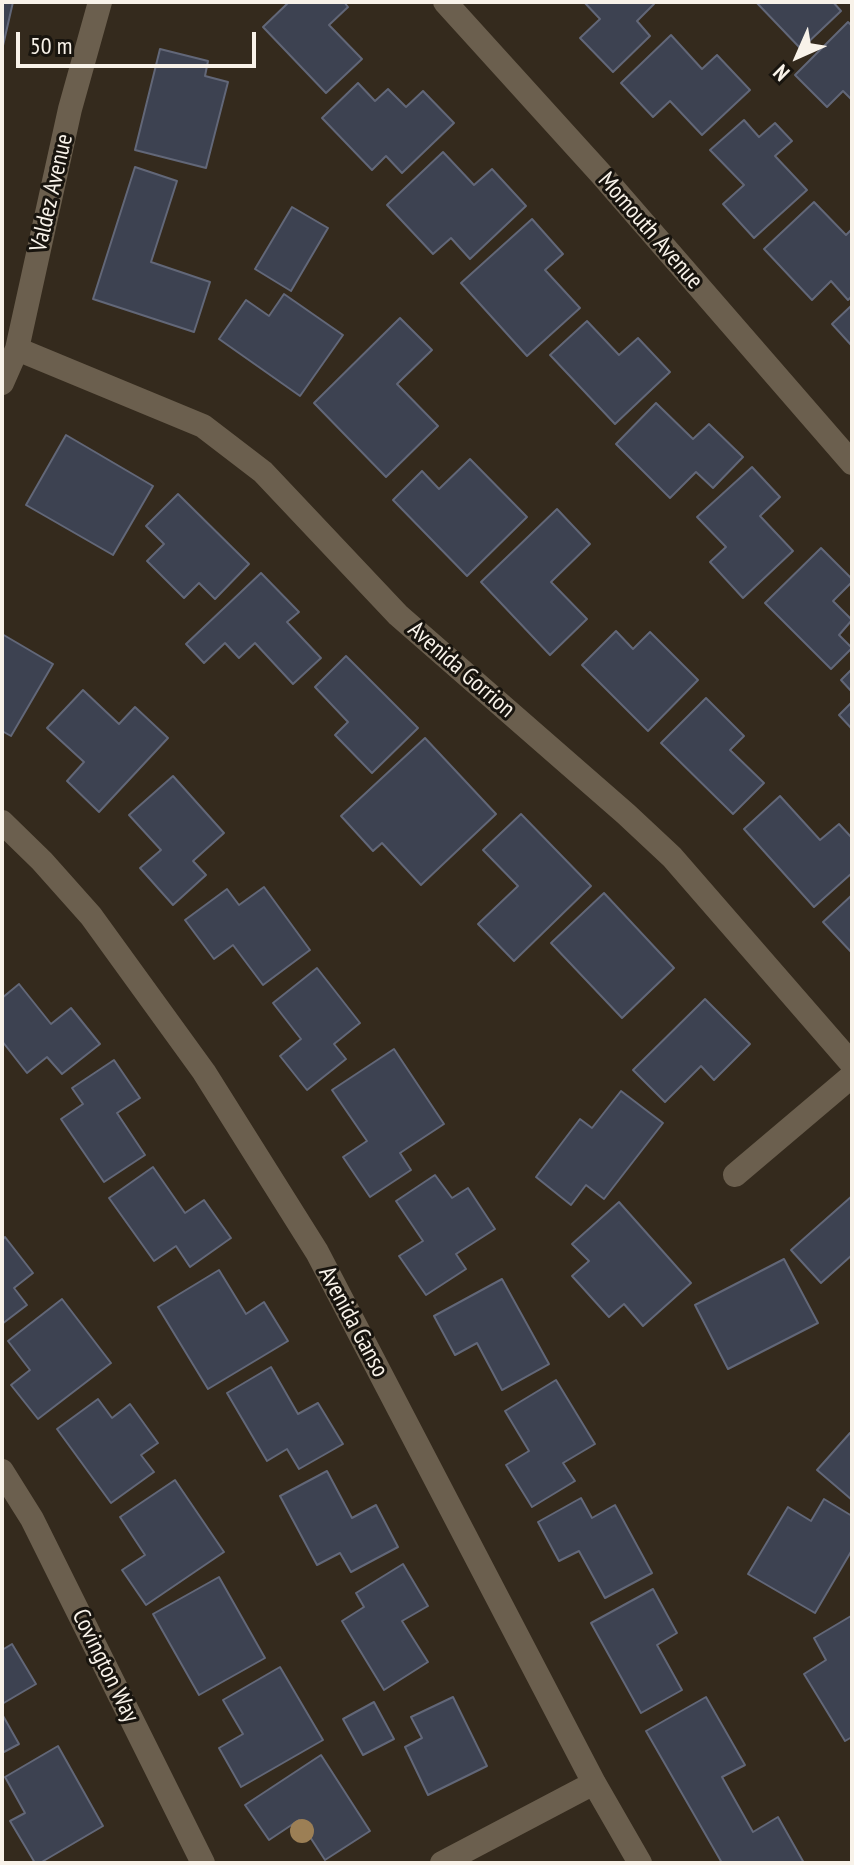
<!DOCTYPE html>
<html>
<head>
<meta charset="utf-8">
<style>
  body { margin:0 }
  #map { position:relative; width:854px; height:1865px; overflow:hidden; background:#342a1d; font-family:"PT Sans Narrow",sans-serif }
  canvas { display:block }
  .frame { position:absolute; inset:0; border:4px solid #f8f2e9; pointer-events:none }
  .north { position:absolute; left:758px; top:16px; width:80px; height:80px; -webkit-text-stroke:6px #18140e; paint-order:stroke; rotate:225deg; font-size:22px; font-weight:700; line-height:32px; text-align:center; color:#f8f2e9 }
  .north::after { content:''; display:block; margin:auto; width:28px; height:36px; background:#f8f2e9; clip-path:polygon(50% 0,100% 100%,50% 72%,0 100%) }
  .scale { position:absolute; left:16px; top:32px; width:240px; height:36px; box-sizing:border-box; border:4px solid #f8f2e9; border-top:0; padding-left:10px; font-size:24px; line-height:28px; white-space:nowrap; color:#f8f2e9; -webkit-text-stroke:6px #18140e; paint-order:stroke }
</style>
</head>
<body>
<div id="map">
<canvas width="854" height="1865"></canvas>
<div class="frame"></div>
<div class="north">N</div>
<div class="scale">50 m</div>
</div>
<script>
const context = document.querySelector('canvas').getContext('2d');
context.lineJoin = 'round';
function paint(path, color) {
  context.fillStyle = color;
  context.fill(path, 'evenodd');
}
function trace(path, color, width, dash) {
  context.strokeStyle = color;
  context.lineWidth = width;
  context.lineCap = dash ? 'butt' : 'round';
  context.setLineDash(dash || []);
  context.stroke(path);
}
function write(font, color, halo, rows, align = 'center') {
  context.font = font + ' "PT Sans Narrow",sans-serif';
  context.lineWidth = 6;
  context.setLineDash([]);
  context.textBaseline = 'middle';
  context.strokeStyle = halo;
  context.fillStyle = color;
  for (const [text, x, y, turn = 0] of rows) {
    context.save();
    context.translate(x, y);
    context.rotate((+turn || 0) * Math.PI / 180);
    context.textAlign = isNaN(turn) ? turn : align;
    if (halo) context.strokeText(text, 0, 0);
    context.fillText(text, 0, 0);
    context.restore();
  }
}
const building = new Path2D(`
  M2,2H13L2,50Z
  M289,2H344L348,7L329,25L362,59L326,93L263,27Z
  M584,2H652L654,4L637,21L650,36L613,72L580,38L600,19Z
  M756,2H833L841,11L801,49Z
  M848,22L852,26V100L843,91L827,107L795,75Z
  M671,35L702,69L717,55L750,90L702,135L670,101L653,117L621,83Z
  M160,49L208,61L205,76L228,82L206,168L135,150Z
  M358,83L375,101L388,89L406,107L423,91L454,123L402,173L386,156L372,170L322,118Z
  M744,120L759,137L775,123L792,141L775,156L807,190L754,238L723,204L744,185L710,150Z
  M443,152L474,185L492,169L526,206L470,259L451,238L433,254L387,205Z
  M135,167L177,181L151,262L210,282L194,332L93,299Z
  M814,202L846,235L852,229V296L848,300L831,281L812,300L764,249Z
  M292,207L328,228L291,291L255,269Z
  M532,219L563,254L545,270L580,308L527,356L461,283Z
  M284,294L343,335L300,396L219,339L246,300L269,316Z
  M852,305V346L832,324Z
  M400,318L432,350L397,384L438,426L386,477L314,403Z
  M587,321L619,355L638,338L670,372L615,424L550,355Z
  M656,403L693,439L709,424L743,457L713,488L696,472L670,498L616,444Z
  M66,435L153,486L113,555L26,505Z
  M470,459L527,517L467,576L393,500L422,471L439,489Z
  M752,467L780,497L760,516L793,551L743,598L710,562L726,547L697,517Z
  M178,494L249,564L215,599L199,583L184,598L147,561L164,544L146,526Z
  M557,509L590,544L551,582L587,619L550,655L481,582Z
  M821,548L852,579V582L833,601L852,620L839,635L852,648L831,669L765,603Z
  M261,573L299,612L287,622L321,658L293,684L255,643L239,658L225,643L204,663L186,644Z
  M616,631L633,649L650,632L698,680L648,731L582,665Z
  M2,634L53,664L11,736L2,731Z
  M346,656L418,728L372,773L335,735L348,722L315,687Z
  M852,669V692L841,680Z
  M83,690L119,724L135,707L168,738L99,812L67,781L84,762L47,728Z
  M706,698L744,736L730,750L764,783L733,814L661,743Z
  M852,702V729L839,715Z
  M425,738L496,814L421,885L382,843L373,851L341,816Z
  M173,776L224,833L193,861L206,875L173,905L140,868L161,850L129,815Z
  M780,796L820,840L839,824L852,838V873L814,907L744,829Z
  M521,814L591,886L514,961L478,924L518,886L483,850Z
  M264,887L310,950L263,985L233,945L214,959L185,920L227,889L239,905Z
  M604,893L674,968L622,1018L551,943Z
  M852,895V953L823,922Z
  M317,968L360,1023L334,1044L346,1059L307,1090L280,1056L301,1039L273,1003Z
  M19,984L51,1024L71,1008L100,1044L62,1074L47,1057L27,1073L2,1041V998Z
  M705,999L750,1044L714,1080L701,1066L665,1102L633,1070Z
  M394,1049L444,1124L400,1153L411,1170L370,1197L343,1157L367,1141L332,1090Z
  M114,1060L140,1098L117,1113L145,1155L104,1182L61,1119L83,1104L72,1088Z
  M621,1091L663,1123L604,1199L586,1185L571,1205L536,1177L580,1119L592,1128Z
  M153,1167L185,1213L204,1200L231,1238L190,1267L176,1246L154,1261L109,1198Z
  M435,1175L452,1198L468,1188L495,1229L456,1254L466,1269L426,1295L399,1256L423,1241L396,1201Z
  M852,1196V1255L821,1283L791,1250Z
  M619,1202L691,1283L643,1326L624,1304L609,1317L572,1276L589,1261L572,1244Z
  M5,1237L33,1273L14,1288L27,1305L2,1324V1240Z
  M784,1259L818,1323L728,1369L695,1305Z
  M219,1270L246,1314L264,1302L288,1341L208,1389L158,1307Z
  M502,1279L549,1364L502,1390L477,1343L455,1355L434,1316Z
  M62,1299L111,1363L38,1419L11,1385L30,1370L8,1341Z
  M271,1367L298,1414L318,1403L343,1444L299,1469L287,1449L267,1461L227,1393Z
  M556,1380L595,1444L563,1463L575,1481L532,1507L506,1465L529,1451L505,1411Z
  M98,1399L112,1418L130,1404L158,1443L141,1455L154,1472L111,1503L57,1429Z
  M850,1433L852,1435V1500L817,1470Z
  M327,1471L352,1518L376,1505L398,1547L351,1572L340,1553L317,1565L280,1496Z
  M175,1480L224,1552L146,1605L122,1570L145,1555L120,1517Z
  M581,1498L592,1518L615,1505L652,1573L605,1598L579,1551L559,1561L538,1522Z
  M824,1499L852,1516V1550L815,1613L748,1574L788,1507L811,1521Z
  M403,1564L428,1606L402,1621L428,1662L384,1690L342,1621L364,1607L356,1593Z
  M219,1577L265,1658L199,1695L153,1614Z
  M653,1589L677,1633L657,1645L682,1690L641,1713L591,1623Z
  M851,1616L852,1737L845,1741L804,1674L826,1660L814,1638Z
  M12,1644L36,1684L2,1704V1650Z
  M280,1667L323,1740L241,1787L219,1748L243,1734L223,1700Z
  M453,1697L487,1766L428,1795L405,1747L422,1738L411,1717Z
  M706,1697L745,1765L722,1777L753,1832L778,1817L804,1863H722L646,1731Z
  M374,1702L394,1739L363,1755L343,1719Z
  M2,1714L19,1744L2,1753Z
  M58,1746L103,1826L40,1863H35L10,1821L25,1813L5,1777Z
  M321,1755L370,1831L325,1860L299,1820L269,1840L245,1805Z`);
const minor = new Path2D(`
  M445,2L601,174L852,463
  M17,349L203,426L263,472L398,615L626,814L672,857L852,1064
  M2,383L17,349L70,109L100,2
  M2,822L42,861L91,916L204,1072L317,1252L594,1783L640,1863
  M735,1175L852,1076
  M2,1471L32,1519L203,1863
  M442,1863L594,1783`);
const trees = [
  [302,1831]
];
const streetNames = [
  ["Valdez Avenue",52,193,-77],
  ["Momouth Avenue",650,231,49],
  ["Avenida Gorrion",461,670,41],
  ["Avenida Ganso",353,1322,62],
  ["Covington Way",105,1666,64]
];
paint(building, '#3d4251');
trace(building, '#626778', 2);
trace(minor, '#6b5f4e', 24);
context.fillStyle = '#9c7f55';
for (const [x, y] of trees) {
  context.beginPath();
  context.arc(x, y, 12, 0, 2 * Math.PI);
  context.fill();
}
write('24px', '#f8f2e9', '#18140e', streetNames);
</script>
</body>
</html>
